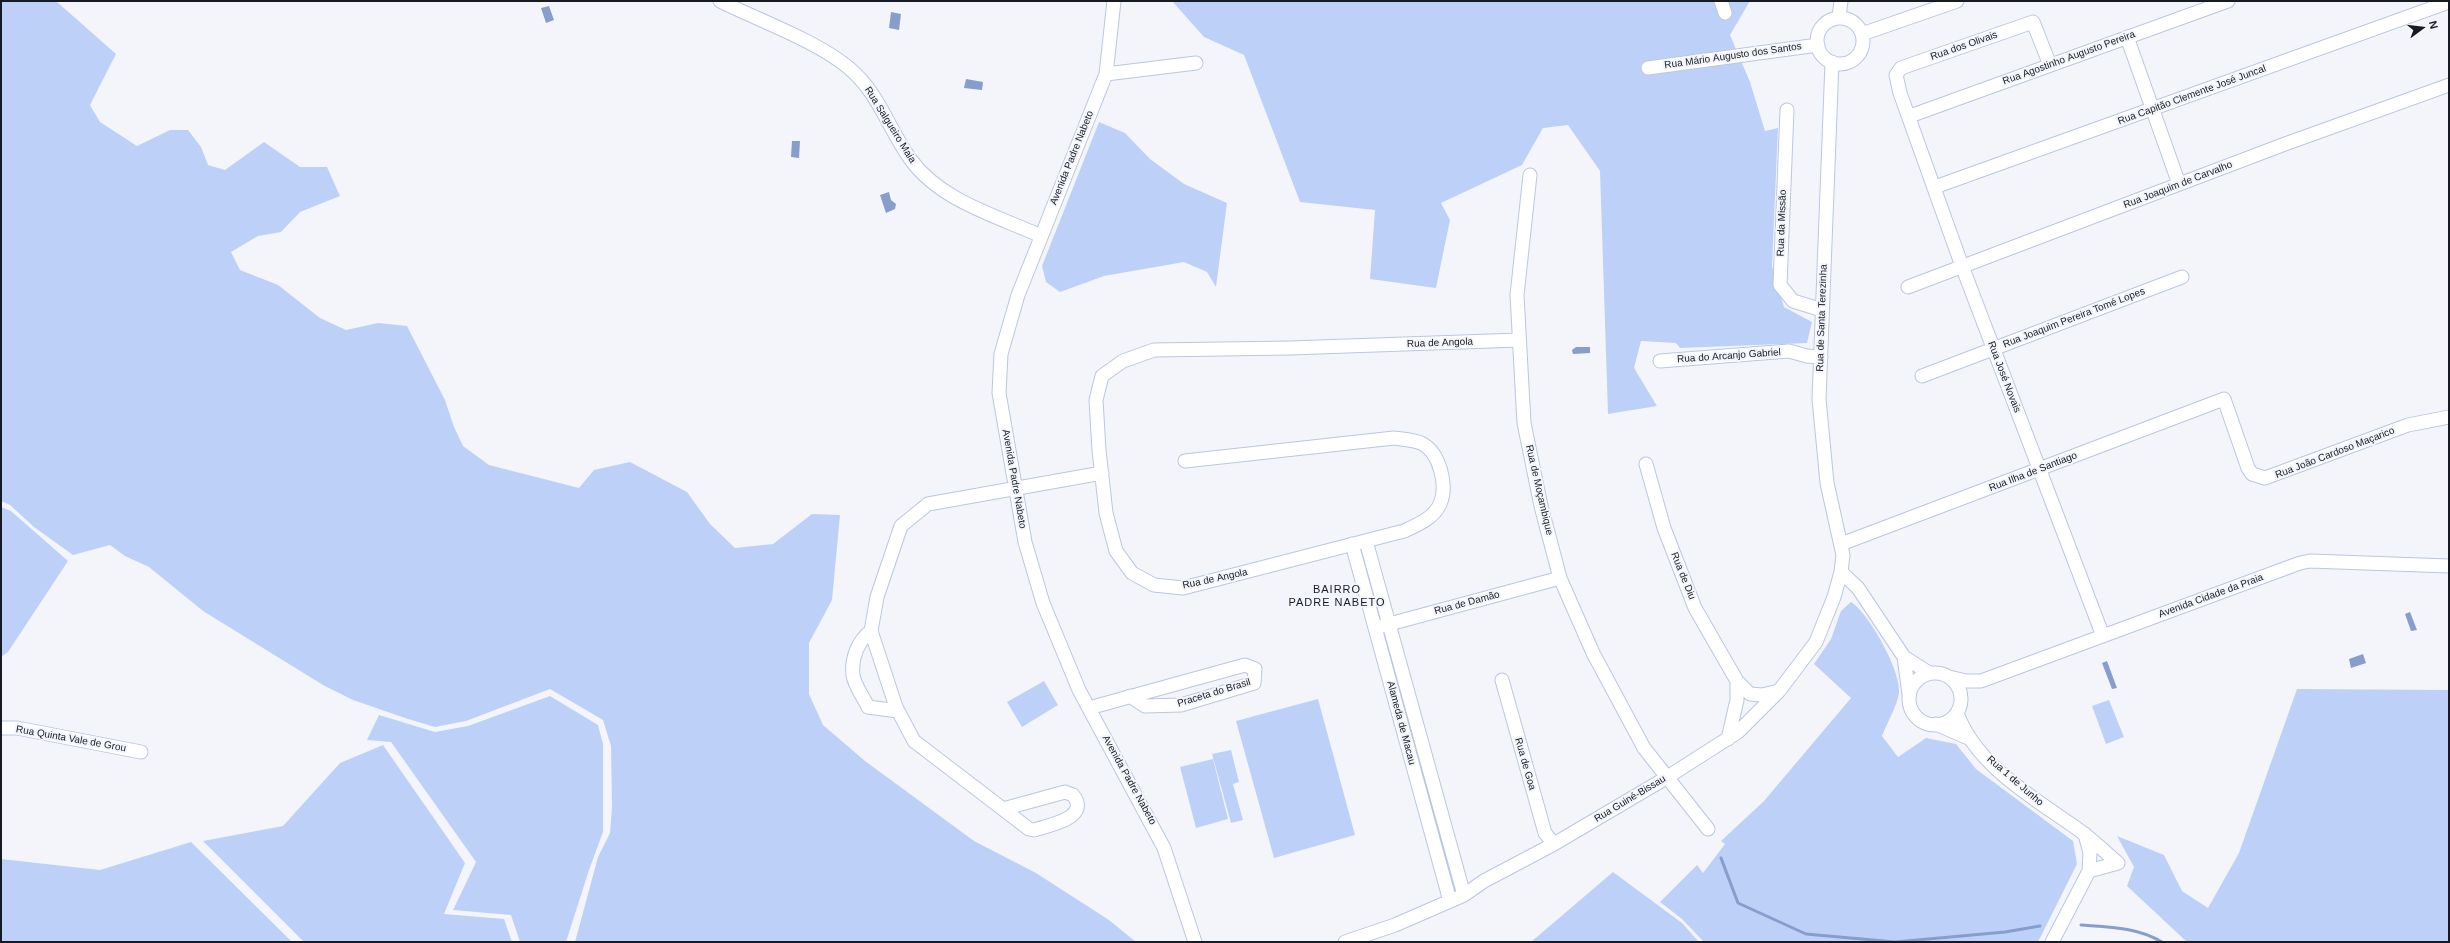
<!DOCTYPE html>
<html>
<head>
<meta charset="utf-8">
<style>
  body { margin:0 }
  #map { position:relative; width:2450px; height:943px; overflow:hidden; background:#f3f5fb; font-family:Helvetica,sans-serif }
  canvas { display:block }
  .frame { position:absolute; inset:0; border:2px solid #161a23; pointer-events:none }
  .north { position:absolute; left:2402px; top:8px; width:40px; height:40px; -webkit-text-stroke:3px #f3f5fb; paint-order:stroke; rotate:75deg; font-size:11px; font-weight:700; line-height:16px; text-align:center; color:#161a23 }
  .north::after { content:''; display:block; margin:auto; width:14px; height:18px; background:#161a23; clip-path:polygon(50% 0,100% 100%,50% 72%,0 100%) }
</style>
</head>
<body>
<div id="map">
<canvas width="2450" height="943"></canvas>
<div class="frame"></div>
<div class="north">N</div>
</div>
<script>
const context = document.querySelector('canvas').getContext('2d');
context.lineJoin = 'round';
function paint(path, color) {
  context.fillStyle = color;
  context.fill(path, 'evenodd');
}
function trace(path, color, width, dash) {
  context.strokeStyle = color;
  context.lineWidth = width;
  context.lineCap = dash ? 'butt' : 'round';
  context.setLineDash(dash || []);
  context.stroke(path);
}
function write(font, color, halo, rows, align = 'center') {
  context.font = font + ' Helvetica,sans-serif';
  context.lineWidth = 4;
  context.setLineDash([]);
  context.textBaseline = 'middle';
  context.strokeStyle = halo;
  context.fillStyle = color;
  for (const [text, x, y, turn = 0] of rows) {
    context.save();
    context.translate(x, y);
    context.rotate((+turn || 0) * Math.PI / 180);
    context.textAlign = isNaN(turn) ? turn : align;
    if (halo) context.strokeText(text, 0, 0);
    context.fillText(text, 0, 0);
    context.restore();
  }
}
const green = new Path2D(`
  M1,1H56L116,54L90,105L100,122L137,146L170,130H188L201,147L208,165L225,170L264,142L300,167H327L340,196L300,212L281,232L258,236L231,252L240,270L278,285L320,318L346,330L378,323L407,326L445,400L454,427L463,446L489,465L579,488L594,470L630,462L687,492L710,524L735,548L773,544L812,514L840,515L832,600L809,643V694L823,725L865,761L974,841L1036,873L1109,920L1136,942H575L598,857L610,833L612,807L611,746L603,720L550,689L466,721L435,727L408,719L353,700L323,685L203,611L149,567L125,556L110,545L73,555L34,527L10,505L1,501Z
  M1172,1H1750L1730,35L1750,82L1765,131L1778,128L1772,266L1784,307L1812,322L1807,343L1680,348L1676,343L1641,341L1634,368L1657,406L1608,414L1600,171L1568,125L1543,128L1522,165L1441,203L1450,220L1436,288L1370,279L1375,210L1300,202L1244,55L1204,37Z
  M1099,122L1125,133L1150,159L1184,184L1227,203L1216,287L1207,272L1184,262L1104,276L1060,292L1046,282L1042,266Z
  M1,507L11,511L68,561L8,652L1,657Z
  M1851,602C1868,612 1902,672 1899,693C1897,706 1887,723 1882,736L1898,757L1926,738L1956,744L1976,769L2073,841L2077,864L2038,942H1704L1682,919L1660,902L1697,865L1703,873L1725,844L1721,841L1764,801L1851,698L1814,664L1831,639L1841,611Z
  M1044,681L1058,705L1022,727L1007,702Z
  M2297,689L2449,690V942H2187L2127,886L2134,867L2117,836L2164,855L2182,891L2208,908L2239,853Z
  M550,696L598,725L603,744V832L589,870L566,942H520L511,915L453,910L476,862L391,742L367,740L379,715L435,732L468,726Z
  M1318,699L1355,835L1274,858L1236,721Z
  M2109,700L2124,737L2106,744L2092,706Z
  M383,745L465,863L444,914L504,919L512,942H304L203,841L283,826L340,763Z
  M1231,750L1239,782L1233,784L1243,820L1231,823L1212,754Z
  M1213,759L1228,819L1196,828L1180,767Z
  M191,842L292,942H1V859L100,870Z
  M1613,872L1682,923L1699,942H1531Z`);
const water = new Path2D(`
  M549,6L554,20L546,23L541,8Z
  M891,12L901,14L899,30L889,28Z
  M966,79L983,82L982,90L964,88Z
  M792,141H800L799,158L791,157Z
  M889,192L891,200L896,204L895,209L886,213L880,195Z
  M1576,347H1590V353L1573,354L1572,350Z
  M2410,612L2417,630L2411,631L2405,614Z
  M2363,654L2366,663L2351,668L2349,659Z
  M2107,661L2117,688L2112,689L2102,663Z`);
const stream = new Path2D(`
  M1721,858L1738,903L1806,934L1895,942L2005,932L2040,926
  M2081,925C2109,927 2137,927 2162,942`);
const minor = new Path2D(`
  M720,1C758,20 817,41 849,68C879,93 889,130 911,160C941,201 997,216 1041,236
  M1114,1L1106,74L1018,295L1001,354L999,393L1025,542L1043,603L1079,690L1164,848L1195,942
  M1721,1L1725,13
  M1839,17L1841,1
  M1817 41a23 23 0 1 1 46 0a23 23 0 1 1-46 0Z
  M1862,34L1957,1
  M2127,37L2179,184
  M2050,65L2033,22L1901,68L1896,75L1900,93L1962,266L2103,636
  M1648,68L1818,45
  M1106,74L1196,63
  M1787,110L1780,285L1793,301L1822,310
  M1910,116L2228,1
  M1530,175L1517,295L1524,423L1541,506L1560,578L1593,653L1644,748L1708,829
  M1935,187L2449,2
  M1908,287L2285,144L2449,85
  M1660,361L1789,351L1807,356L1821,357
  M1922,376L2182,277
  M1185,461L1394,438C1402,439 1414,440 1421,443C1440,452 1448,486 1440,504C1434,518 1417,525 1404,531L1183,588L1154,585L1132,573L1116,551L1106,513L1099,450L1096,400L1102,376L1123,361L1154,350L1290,348L1519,340
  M1646,464L1664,528L1695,608L1737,681L1750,694L1762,695L1779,691
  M1366,541L1464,895
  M1352,544L1450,901
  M1841,544L2224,399L2248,468L2252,474L2265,478L2408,425L2449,417
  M1841,572L1858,588L1904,657L1929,673
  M1382,626L1560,578
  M871,631C858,641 851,658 853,675C854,685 864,698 868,707L898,711
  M1904,657L1909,694
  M1909 699a26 26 0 1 1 52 0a26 26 0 1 1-52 0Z
  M1949,677L1966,681H1981L2300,563L2310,561L2449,566
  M1502,680L1545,833L1554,844
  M1089,708L1245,665L1255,669L1254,683L1181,705L1145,706L1130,696
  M1957,713C1977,768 2038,800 2083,833C2095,842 2106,853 2118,863
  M1936,724L1968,738
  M1,728H17L141,752
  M1728,739L1737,700V681
  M1003,809L1065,792L1073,795C1091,818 1049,825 1034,830L1029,829L914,741L896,707L871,631L877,597L901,526L928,504L1102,473
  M2089,871L2118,863
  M1345,942L1395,925L1464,895L1484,881L1554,844L1666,778L1738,732L1779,691L1816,642L1834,597L1841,572L1843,555L1827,483L1819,399L1832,62
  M2052,942L2089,871L2090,853L2085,834`);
const streetNames = [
  ["Rua dos Olivais",1964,46,-19],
  ["Rua Mário Augusto dos Santos",1733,56,-8],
  ["Rua Agostinho Augusto Pereira",2069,58,-20],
  ["Rua Capitão Clemente José Juncal",2192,95,-20],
  ["Rua Salgueiro Maia",890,125,58],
  ["Avenida Padre Nabeto",1072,158,-68],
  ["Rua Joaquim de Carvalho",2178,185,-21],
  ["Rua da Missão",1782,223,-88],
  ["Rua de Santa Terezinha",1822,318,-88],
  ["Rua Joaquim Pereira Tomé Lopes",2074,318,-21],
  ["Rua de Angola",1440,343,-2],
  ["Rua do Arcanjo Gabriel",1729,356,-4],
  ["Rua José Novais",2004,377,69],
  ["Rua João Cardoso Maçarico",2335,453,-21],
  ["Rua Ilha de Santiago",2033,472,-21],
  ["Avenida Padre Nabeto",1014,479,80],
  ["Rua de Moçambique",1539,490,77],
  ["Rua de Diu",1683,576,68],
  ["Rua de Angola",1215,579,-12],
  ["Avenida Cidade da Praia",2211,596,-20],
  ["Rua de Damão",1467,603,-15],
  ["Praceta do Brasil",1214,693,-17],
  ["Alameda de Macau",1401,723,75],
  ["Rua Quinta Vale de Grou",71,739,10],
  ["Rua de Goa",1525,764,74],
  ["Avenida Padre Nabeto",1129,780,61],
  ["Rua 1 de Junho",2015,781,41],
  ["Rua Guiné-Bissau",1630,799,-31]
];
const neighbourhoodNames = [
  ["BAIRRO",1337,590],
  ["PADRE NABETO",1337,603]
];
paint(green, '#bdd1f8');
paint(water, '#879dcb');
trace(stream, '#879dcb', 3);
trace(minor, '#bac7df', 15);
trace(minor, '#fff', 13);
write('10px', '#161a23', '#f3f5fb', streetNames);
context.letterSpacing = '1px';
write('11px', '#161a23', '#f3f5fb', neighbourhoodNames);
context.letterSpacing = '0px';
</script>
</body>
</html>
